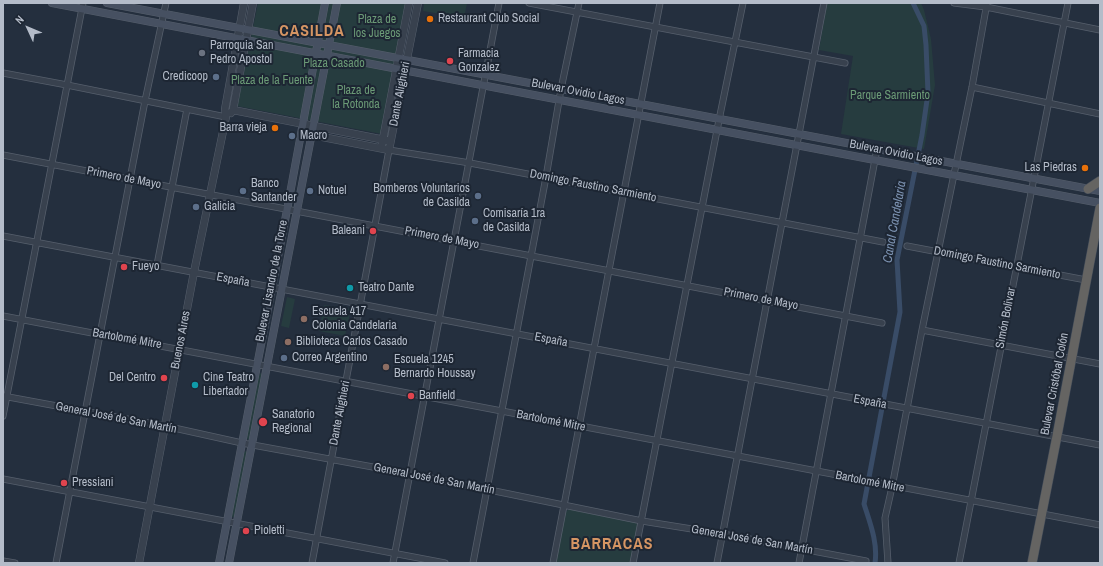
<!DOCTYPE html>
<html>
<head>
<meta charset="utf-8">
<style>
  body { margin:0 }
  #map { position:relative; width:1103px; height:566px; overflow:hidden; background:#242f3e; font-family:"Archivo Narrow",sans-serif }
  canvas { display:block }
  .frame { position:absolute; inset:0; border:4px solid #b4bcc9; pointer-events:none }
  .north { position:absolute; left:8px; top:8px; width:40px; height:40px; -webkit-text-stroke:3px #1d2633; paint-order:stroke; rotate:314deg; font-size:11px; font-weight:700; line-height:16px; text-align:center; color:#b4bcc9 }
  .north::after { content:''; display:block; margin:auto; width:14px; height:18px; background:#b4bcc9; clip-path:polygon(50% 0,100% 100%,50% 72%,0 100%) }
</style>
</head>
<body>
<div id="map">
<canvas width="1103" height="566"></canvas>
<div class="frame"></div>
<div class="north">N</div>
</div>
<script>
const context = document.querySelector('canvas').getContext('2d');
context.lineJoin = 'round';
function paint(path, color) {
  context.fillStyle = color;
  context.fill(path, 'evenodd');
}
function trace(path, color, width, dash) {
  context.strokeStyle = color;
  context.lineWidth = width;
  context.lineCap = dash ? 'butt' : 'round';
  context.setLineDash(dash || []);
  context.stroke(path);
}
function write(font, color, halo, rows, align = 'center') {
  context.font = font + ' "Archivo Narrow",sans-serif';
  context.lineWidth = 4;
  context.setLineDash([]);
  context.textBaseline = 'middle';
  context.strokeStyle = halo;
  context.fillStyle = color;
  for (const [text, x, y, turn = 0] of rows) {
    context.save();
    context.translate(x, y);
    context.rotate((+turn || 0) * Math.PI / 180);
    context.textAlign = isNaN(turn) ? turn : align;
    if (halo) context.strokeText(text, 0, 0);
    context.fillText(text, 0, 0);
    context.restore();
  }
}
const green = new Path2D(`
  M258,3H408L382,134L237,106Z
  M424,3H467L464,18L423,11Z
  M827,3H921L924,10L931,39L935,85L924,149L841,134L853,56L819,50Z
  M287,297L295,299L289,328L281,326Z
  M324,305L351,309L345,336L319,331Z
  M261,373L263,374L250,440L246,438L259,375Z
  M246,451L248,452L235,518L231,516L243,453Z
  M571,508L634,521L639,526L631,563H556L565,512Z`);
const canal = new Path2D(`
  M875,563C878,543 870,523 864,504L900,312L897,260L922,135L928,93L926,45L924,26L913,3`);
const minor = new Path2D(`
  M529,3L845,63
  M954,3L986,7L1100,30
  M3,73L67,85L226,117
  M972,87L1100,114
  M3,155L882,323
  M3,236L1100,445
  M907,246L1086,280
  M157,265L187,109
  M3,316L1100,525
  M922,330L1100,364
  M3,396L165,426L242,443L411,474L642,521L723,534L866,561
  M3,416L83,3
  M3,479L445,563
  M3,561L15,563
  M56,563L145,101L166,3
  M312,563L389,150L470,163L883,242
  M393,563L499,3
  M473,563L546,177L561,89L579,3
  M553,563L660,3
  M633,563L719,120L743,3
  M717,563L824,3
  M799,563L877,149
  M888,563L885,518L892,487L922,330L972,87L987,3
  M959,563L1068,3`);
const tertiary = new Path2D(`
  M233,110L390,141
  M231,113L233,110L253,3
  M302,133L389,150L418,3
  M382,144L409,3
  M139,563L194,272L226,117L225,109L244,3`);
const secondary = new Path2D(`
  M52,3L1100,203
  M107,3L1100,191
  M219,563L287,210L325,3
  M229,563L337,3`);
const trunk = new Path2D(`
  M1088,189L1100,181
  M1032,563L1057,436L1100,208`);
const markers = [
  [430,19,4,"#e8710a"],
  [202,53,4,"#6b7280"],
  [450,61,4,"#e0444e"],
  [216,77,4,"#5c6f8a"],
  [275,128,4,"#e8710a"],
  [292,136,4,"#5c6f8a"],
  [1085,168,4,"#e8710a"],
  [243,191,4,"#5c6f8a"],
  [310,191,4,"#5c6f8a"],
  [478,196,4,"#5c6f8a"],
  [196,207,4,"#5c6f8a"],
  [475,221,4,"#5c6f8a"],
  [373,231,4,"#e0444e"],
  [124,267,4,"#e0444e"],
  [350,288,4,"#0f9aa8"],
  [304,319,4,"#8d6e63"],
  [288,342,4,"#8d6e63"],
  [284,358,4,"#5c6f8a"],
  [386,367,4,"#8d6e63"],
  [164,378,4,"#e0444e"],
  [195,385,4,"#0f9aa8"],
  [411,396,4,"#e0444e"],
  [263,422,5,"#e0444e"],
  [64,483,4,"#e0444e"],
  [246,531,4,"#e0444e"]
];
const poiNames = [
  ["Restaurant Club Social",438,19],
  ["Parroquia San",210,46],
  ["Pedro Apostol",210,60],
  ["Farmacia",458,54],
  ["Gonzalez",458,68],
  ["Credicoop",208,77,"right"],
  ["Barra vieja",267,128,"right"],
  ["Macro",300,136],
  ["Las Piedras",1077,168,"right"],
  ["Banco",251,184],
  ["Santander",251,198],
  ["Bomberos Voluntarios",470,189,"right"],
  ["de Casilda",470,203,"right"],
  ["Notuel",318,191],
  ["Galicia",204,207],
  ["Comisaría 1ra",483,214],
  ["de Casilda",483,228],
  ["Baleani",365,231,"right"],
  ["Fueyo",132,267],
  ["Teatro Dante",358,288],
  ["Escuela 417",312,312],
  ["Colonia Candelaria",312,326],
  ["Biblioteca Carlos Casado",296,342],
  ["Correo Argentino",292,358],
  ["Escuela 1245",394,360],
  ["Bernardo Houssay",394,374],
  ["Del Centro",156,378,"right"],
  ["Cine Teatro",203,378],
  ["Libertador",203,392],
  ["Banfield",419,396],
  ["Sanatorio",272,415],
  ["Regional",272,429],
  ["Pressiani",72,483],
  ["Pioletti",254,531]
];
const parkNames = [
  ["Plaza de",377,20],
  ["los Juegos",377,34],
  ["Plaza Casado",334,64],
  ["Plaza de la Fuente",272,81],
  ["Plaza de",356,91],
  ["la Rotonda",356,105],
  ["Parque Sarmiento",890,96]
];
const streetNames = [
  ["Bulevar Ovidio Lagos",578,92,11],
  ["Dante Alighieri",400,94,-79],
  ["Bulevar Ovidio Lagos",896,153,11],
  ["Primero de Mayo",124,178,11],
  ["Domingo Faustino Sarmiento",593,186,11],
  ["Primero de Mayo",442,238,11],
  ["Domingo Faustino Sarmiento",997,263,11],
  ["España",233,280,11],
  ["Bulevar Lisandro de la Torre",272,281,-79],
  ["Primero de Mayo",761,299,11],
  ["Simón Bolivar",1006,318,-79],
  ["Bartolomé Mitre",127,339,10],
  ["Buenos Aires",181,340,-79],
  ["España",551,340,11],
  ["Bulevar Cristóbal Colón",1055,384,-79],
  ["España",870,402,11],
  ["Dante Alighieri",340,413,-79],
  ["General José de San Martín",116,418,11],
  ["Bartolomé Mitre",551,421,11],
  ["General José de San Martín",434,479,11],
  ["Bartolomé Mitre",870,482,11],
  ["General José de San Martín",752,540,10]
];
const waterNames = [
  ["Canal Candelaria",895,222,-80]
];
const districtNames = [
  ["CASILDA",312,32],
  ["BARRACAS",612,545]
];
paint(green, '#263c3f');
trace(canal, '#394c67', 5);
trace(minor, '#565f6c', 7);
trace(tertiary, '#565f6c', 8);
trace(secondary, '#565f6c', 8);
trace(trunk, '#434c59', 10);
trace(minor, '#38414e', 5.5);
trace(tertiary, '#38414e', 7);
trace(secondary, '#465061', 7);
trace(trunk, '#656462', 9);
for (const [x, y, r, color] of markers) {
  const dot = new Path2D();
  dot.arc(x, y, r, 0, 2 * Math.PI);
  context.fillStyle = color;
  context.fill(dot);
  trace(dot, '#1d2633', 1.5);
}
write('12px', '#b4bcc9', '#1d2633', poiNames, 'left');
write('12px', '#6b9a76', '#1d2633', parkNames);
write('12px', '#b4bcc9', '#1d2633', streetNames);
write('italic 13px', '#7c92b1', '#1d2633', waterNames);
context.letterSpacing = '1px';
write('bold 16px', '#d59563', '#1d2633', districtNames);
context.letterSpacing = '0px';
</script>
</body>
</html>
